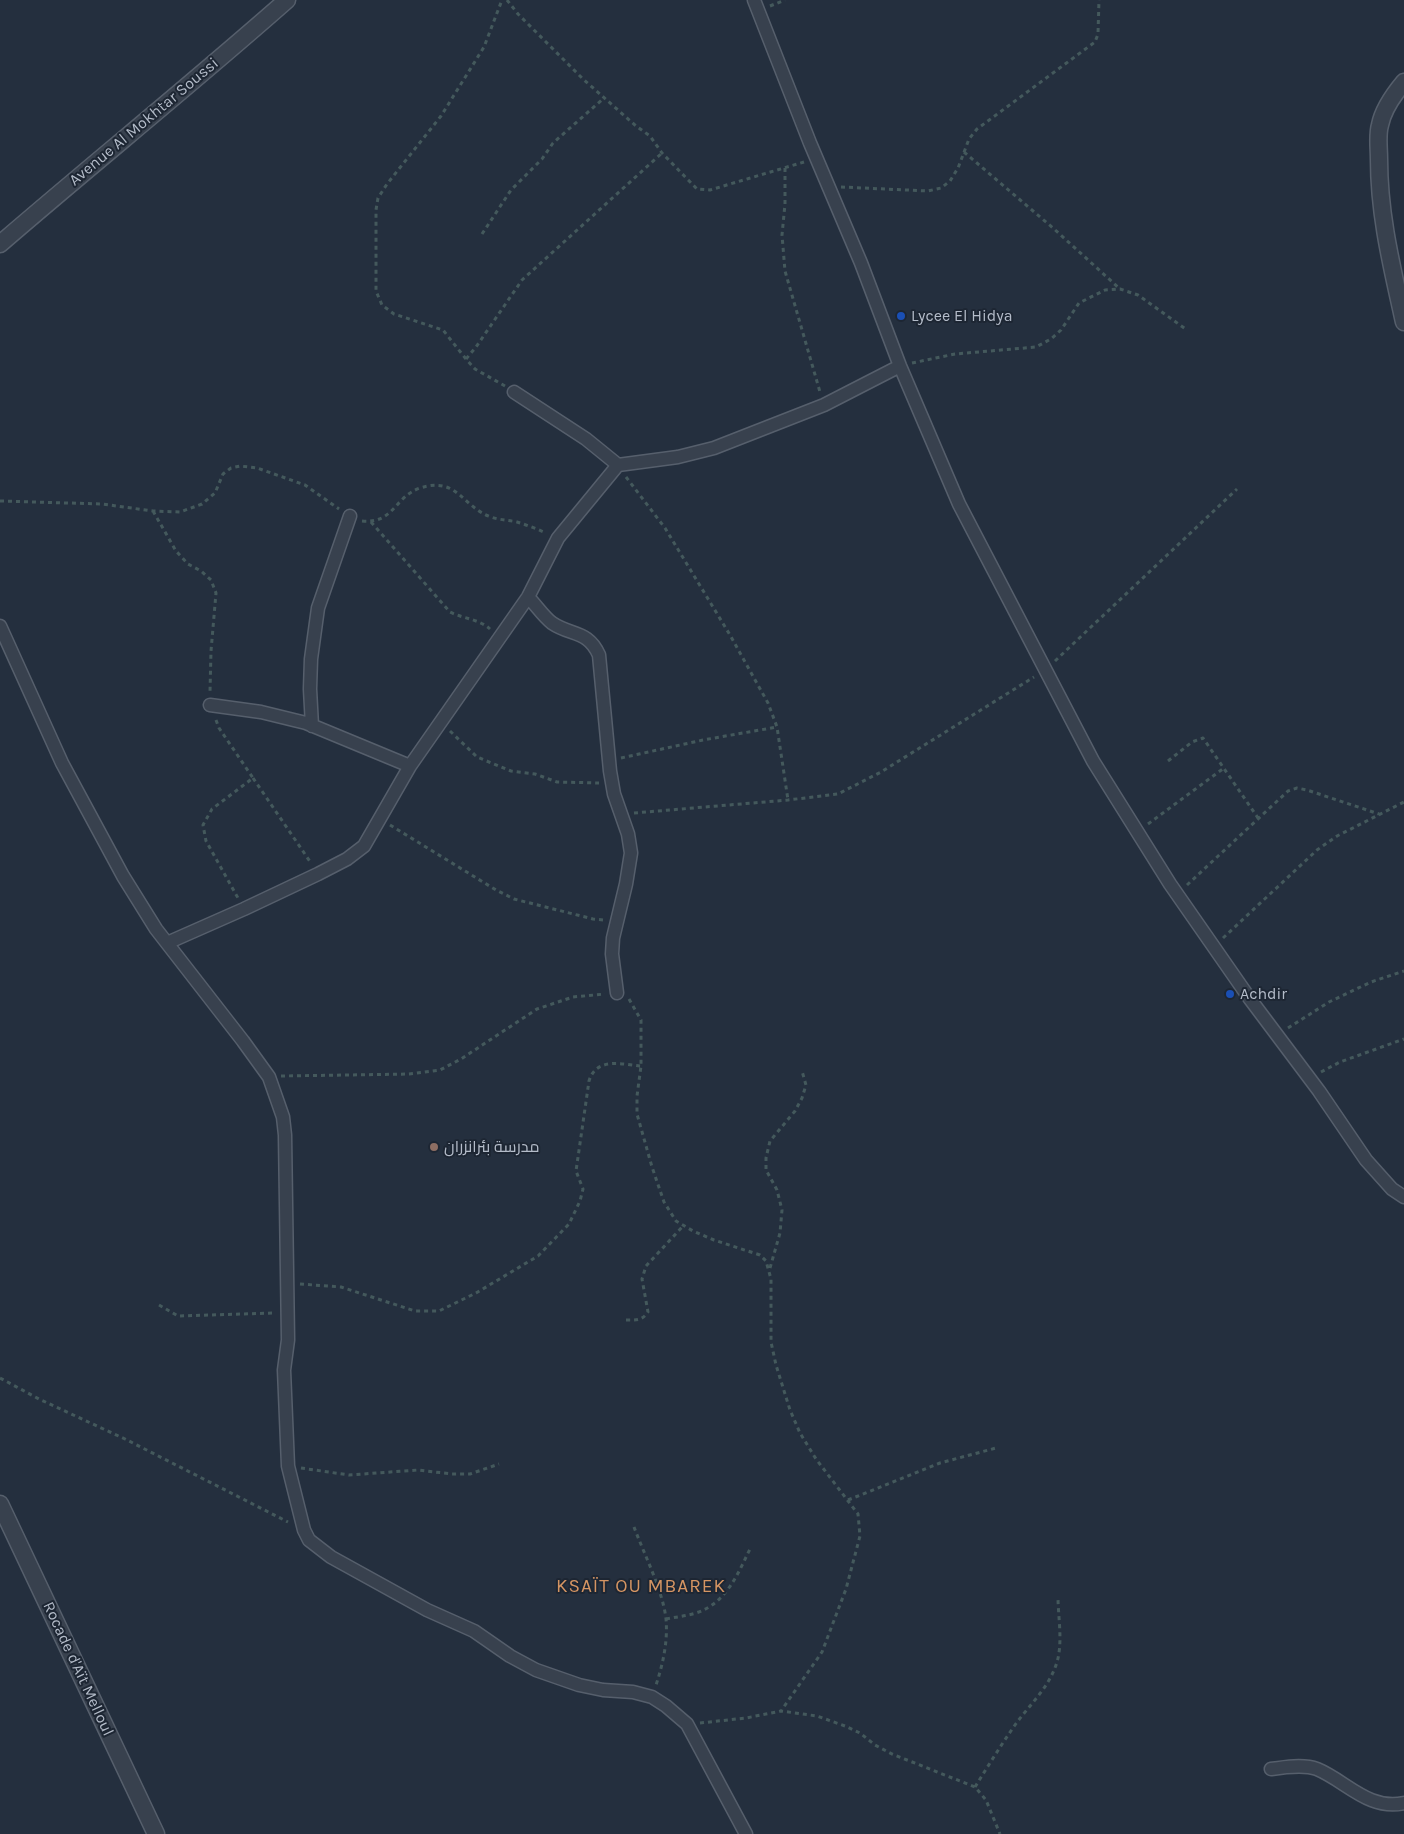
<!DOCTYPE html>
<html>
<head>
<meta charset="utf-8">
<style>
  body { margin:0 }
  canvas { display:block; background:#242f3e }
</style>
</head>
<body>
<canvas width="1404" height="1834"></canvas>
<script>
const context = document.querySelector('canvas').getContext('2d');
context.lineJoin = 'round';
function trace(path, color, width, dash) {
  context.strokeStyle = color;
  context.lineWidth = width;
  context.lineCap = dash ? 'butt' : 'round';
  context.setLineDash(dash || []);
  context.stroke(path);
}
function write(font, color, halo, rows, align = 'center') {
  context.font = font + ' Karla,Cairo,sans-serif';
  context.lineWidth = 4;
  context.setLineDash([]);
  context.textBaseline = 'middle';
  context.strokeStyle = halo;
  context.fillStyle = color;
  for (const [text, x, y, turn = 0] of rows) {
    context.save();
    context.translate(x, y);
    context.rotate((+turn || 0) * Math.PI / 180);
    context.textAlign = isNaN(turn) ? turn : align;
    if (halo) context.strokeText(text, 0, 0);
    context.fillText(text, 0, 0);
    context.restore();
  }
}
const path = new Path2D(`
  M507,0L518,14L583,79L636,126L650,136L662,153L697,189L710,190L804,162
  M770,6L785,0
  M964,152L1053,228L1120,289
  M785,168V204L782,235L785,271L820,392
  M841,187L928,191L941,188L950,181L958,168L969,139L977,129L1095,42L1098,34L1099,0
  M482,234L511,190L542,159L553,143L604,98
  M466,359L443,330L394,314L382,305L376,291V210L378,198L387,184L441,116L484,47L502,0
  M912,363L955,354L1036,347L1051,339L1061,330L1079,303L1105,290L1120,289L1138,295L1187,330
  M505,386L475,369L466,359L476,347L522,280L662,153
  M626,477L665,528L730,635L768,703L777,727L788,800
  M0,501L102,504L153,511L180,512L202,504L215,493L223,474L231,468L240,466L257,468L305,485L339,509
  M153,511L176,551L188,564L201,571L211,580L216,593L211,651L210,692
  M362,521C394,524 394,497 420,488C458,476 462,507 491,517C499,520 508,520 517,522C527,525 537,529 546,533
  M371,522L450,612C464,619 479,619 490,629
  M1055,661L1237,489
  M216,720L219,728L253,778L212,809L203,825L206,841L238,898
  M450,731L477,757L511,771L535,774L557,782L599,783
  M621,758L703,740L777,727
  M1168,761L1192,742L1203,738L1258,818
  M253,778L311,863
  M634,813L788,800L838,794L881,772L1034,677
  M1148,824L1224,768
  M390,825L496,890L514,899L593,919L604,920
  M1187,885L1288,791L1297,788L1307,790L1379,814
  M1223,938L1317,850L1337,836L1404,802
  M629,999L641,1020V1066L637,1096V1114L652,1167L664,1202L676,1221L693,1231L714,1240L760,1255L766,1261L771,1279V1342L776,1365L790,1410L800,1433L816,1459L858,1514L860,1536L846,1589L822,1652L781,1711
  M1288,1028L1329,1002L1371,982L1404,971
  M1321,1072L1340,1062L1404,1039
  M281,1076L409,1074L440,1070L461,1059L537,1009L573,997L605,994
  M770,1268L780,1233L782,1210L777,1190L766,1170V1158L770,1141L795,1111L802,1098L806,1085L802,1071
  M300,1284L341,1287L415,1311H439L476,1293L538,1256L569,1224L580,1201L583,1189L576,1171L589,1081C596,1057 622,1064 641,1066
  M159,1305L178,1316L275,1313
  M626,1320C636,1320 642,1321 648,1312L642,1279L646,1266L684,1225
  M0,1378L39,1399L125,1439L288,1522
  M301,1468L349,1475L418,1470L452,1474H470L499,1464
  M848,1500L940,1463L996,1448
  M634,1527C644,1554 663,1591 666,1619C668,1641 663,1664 656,1685
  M666,1619C676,1617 686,1616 696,1613C727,1603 738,1573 751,1547
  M700,1723L746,1718L781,1711L817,1716L845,1726L860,1733L875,1745L892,1754L975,1787L986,1800L1000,1834
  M975,1787C988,1766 1001,1745 1015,1725C1030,1704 1049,1688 1057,1662C1063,1642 1058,1617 1058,1597`);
const minor = new Path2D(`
  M754,0L810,143L861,263L900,366L959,504L1093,761L1170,884L1250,999L1319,1091L1366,1160L1392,1189L1404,1197
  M514,392L586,439L618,465
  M528,597C536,605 543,616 552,623C571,636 588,630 599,655L610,771L614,794L628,834L631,853L626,884L613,938L612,954L617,993
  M0,626L62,763L123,876L156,929L243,1041L269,1077L283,1117L285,1135L288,1340L284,1370L288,1466L304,1530L309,1540L331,1557L427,1610L474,1631L510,1656L536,1670L579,1685L603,1690L633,1692L652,1697L666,1706L687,1724L746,1834
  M210,705L261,712L306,723L410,766
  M312,726L310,689L311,659L318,608L350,516
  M167,943L244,909L318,874L347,859L364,846L410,766L528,597L558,538L618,465L678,457L714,448L824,405L900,366
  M1271,1769C1284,1767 1304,1764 1317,1769C1346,1781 1369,1811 1404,1803`);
const tertiary = new Path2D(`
  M1404,82C1394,94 1383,109 1380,125C1377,135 1379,148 1379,159C1379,216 1392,267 1404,322
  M0,244C95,162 193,83 287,0
  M0,1504L156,1834`);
const markers = [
  [901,316,5,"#1a4fb4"],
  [1230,994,5,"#1a4fb4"],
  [434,1147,5,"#8d6e63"]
];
const streetNames = [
  ["Avenue Al Mokhtar Soussi",144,122,-40],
  ["Rocade d'Aït Melloul",78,1669,65]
];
const poiNames = [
  ["Lycee El Hidya",911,316],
  ["Achdir",1240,994],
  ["مدرسة بئرانزران",444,1147]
];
const quarterNames = [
  ["KSAÏT OU MBAREK",641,1587]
];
trace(minor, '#565f6c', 15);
trace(tertiary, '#565f6c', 19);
trace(path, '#44595c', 3, [4, 4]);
trace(minor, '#38414e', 12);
trace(tertiary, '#38414e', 16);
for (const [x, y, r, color] of markers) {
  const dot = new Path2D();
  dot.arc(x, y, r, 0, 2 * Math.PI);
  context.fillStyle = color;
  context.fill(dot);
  trace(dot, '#1d2633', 2);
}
write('16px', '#b4bcc9', '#1d2633', streetNames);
write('16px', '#b4bcc9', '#1d2633', poiNames, 'left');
context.letterSpacing = '1px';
write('19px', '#d59563', '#1d2633', quarterNames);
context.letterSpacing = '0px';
</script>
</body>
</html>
